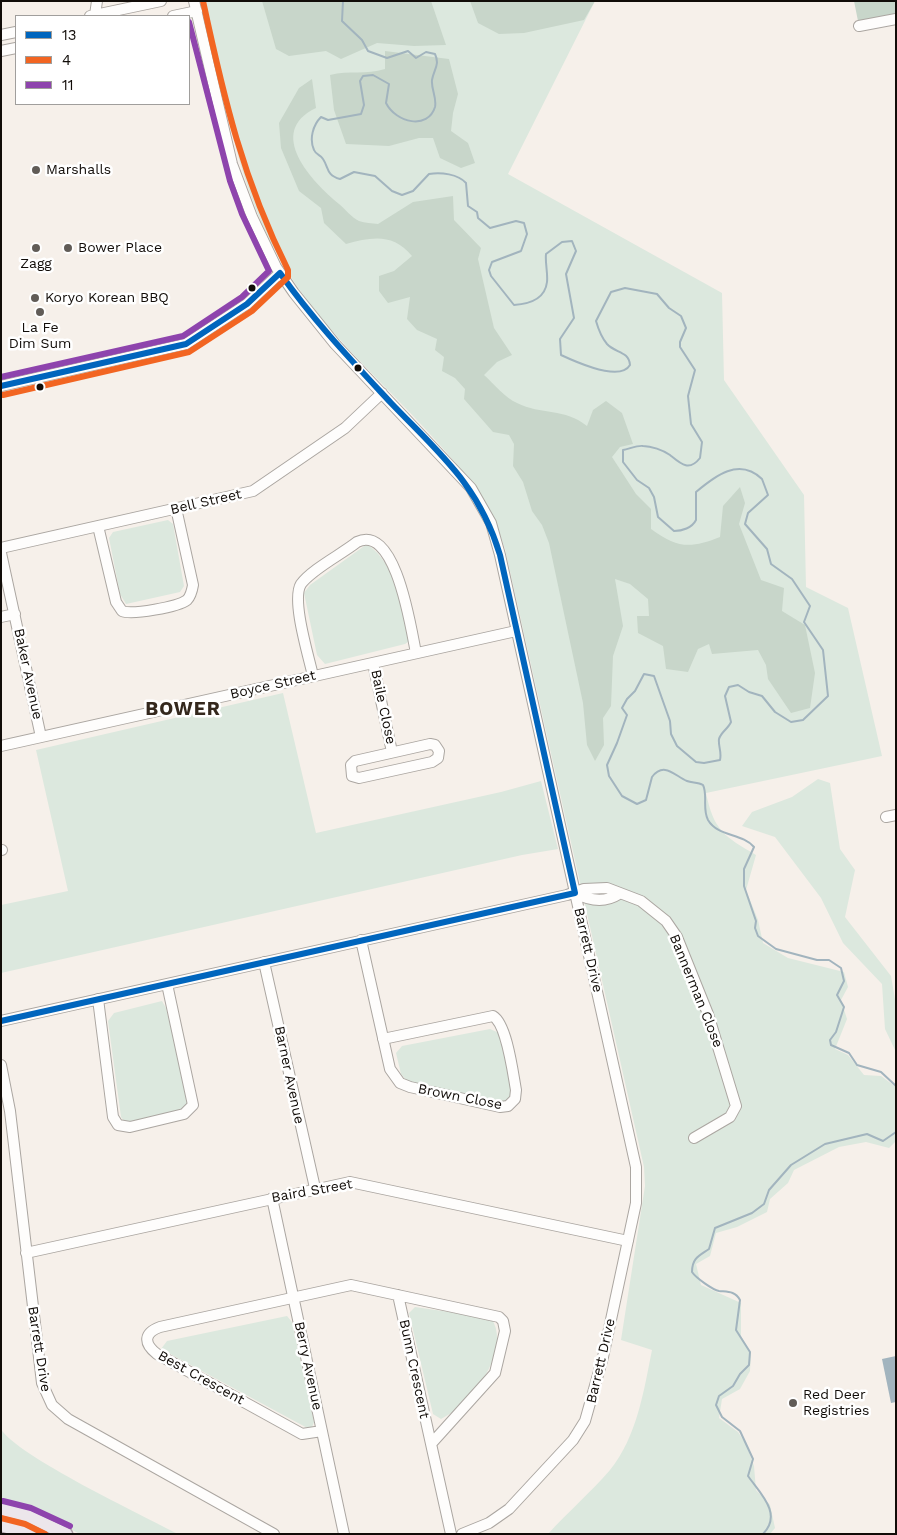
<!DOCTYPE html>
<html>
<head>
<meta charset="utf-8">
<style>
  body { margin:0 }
  #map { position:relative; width:897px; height:1535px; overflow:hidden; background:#f6f0ea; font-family:"Work Sans",sans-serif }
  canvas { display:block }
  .frame { position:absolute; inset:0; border:2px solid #110c08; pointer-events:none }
  .legend { position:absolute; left:15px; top:15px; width:175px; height:90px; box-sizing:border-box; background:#fff; border:1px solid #a09e9c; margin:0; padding:6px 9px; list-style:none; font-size:15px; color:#110c08 }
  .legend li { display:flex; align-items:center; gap:10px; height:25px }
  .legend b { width:25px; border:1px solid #a09e9c }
</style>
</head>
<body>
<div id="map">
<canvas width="897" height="1535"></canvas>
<div class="frame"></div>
<ul class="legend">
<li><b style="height:6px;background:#0065bd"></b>13</li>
<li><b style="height:6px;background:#f26522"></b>4</li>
<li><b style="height:6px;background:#8e44ad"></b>11</li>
</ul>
</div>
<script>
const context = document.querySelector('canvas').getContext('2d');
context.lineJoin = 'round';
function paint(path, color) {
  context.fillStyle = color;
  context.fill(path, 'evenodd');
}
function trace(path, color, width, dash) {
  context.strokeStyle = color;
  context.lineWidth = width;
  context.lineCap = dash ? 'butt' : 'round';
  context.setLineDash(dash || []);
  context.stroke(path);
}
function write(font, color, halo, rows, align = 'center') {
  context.font = font + ' "Work Sans",sans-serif';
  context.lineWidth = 5;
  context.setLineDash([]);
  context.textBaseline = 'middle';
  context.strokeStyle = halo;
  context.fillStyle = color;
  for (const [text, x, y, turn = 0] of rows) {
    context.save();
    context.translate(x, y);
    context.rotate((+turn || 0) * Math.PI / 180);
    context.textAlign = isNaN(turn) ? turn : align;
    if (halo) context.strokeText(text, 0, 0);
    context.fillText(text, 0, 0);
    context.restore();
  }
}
const green = new Path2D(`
  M205,1H595L508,174L722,293L724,380L804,495L806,587L848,608L882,756L706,793C714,831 724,836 756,855L746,890L758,920L763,943L788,958L844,972L848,987L841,1000L847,1019L835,1049L848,1055L864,1075L881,1076L896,1087V1141L889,1148L866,1142L839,1147L794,1170L788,1183L770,1199L767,1212L737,1227L716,1233L710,1256L696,1264L701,1285L741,1303V1336L751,1353L750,1371L740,1389L722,1399L719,1418L738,1432L746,1444L754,1466L756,1490L770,1505L775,1528L770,1534H548C568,1512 591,1492 610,1470C637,1437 644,1390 652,1350L621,1340L645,1186L644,1167L505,549C490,499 463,471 429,433C382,381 325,332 287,271C236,190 224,93 205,1Z
  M168,520L173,524L184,586L180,592L126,604L120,594L109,538L113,532Z
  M367,544C397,565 402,607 411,640L405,644L325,664L317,655L304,593L310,585Z
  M283,693L316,833L501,792L541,781L558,849L522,855L1,973V905L68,891L36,750Z
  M818,779L830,783L840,849L855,870L845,917L891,976L896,1005V1052L885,1029L882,984L843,943L821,898L775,837L742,826L752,812L792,797Z
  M162,1001L166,1008L189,1101L185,1112L128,1126L121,1117L108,1021L114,1013Z
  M490,1029L499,1033L513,1093L509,1104L412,1087L401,1074L396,1053L402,1046Z
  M415,1307L491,1318C509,1343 483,1385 464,1404C457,1410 449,1414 441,1419L433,1414L409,1313Z
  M287,1316L292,1322L314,1422L311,1430L161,1349L167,1341Z
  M1,1429C17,1456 144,1516 178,1534H80L30,1509L1,1503Z`);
const forest = new Path2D(`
  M262,1H431L446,45L414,46L377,43L341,59L326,51L289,56L276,49Z
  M470,1H595L584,20L524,33L499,34L478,23Z
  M854,1H896V19L859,26Z
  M385,51L449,59L458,94L453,113L451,131L468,143L475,163L461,168L440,158L433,138H419L389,146L346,144L334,110L330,75C349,70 366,75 385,69Z
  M312,79L316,108C265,132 312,182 339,204C345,209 352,218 359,221C365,223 372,223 378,224L413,202L453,196L454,220L481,248L478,259L494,328L512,355L497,362L484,375C494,384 505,398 517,403C541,415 565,408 587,426L593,410L606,401L622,413L633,444L620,447L612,457L636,494L651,509V529C677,548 690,549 720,537L723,506L740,487L745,503L739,524L761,580L784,588L782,611L805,625L815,673L810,708L791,713L768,679L766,665L758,650L712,654L709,644L698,649L688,672L666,669L663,646L638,633L637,616H649L648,599L630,584L615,579L623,626L613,656L611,706L603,718L604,745L595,761L587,745L583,703L549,543L542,525L532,511L523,482L513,466L514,444L509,435L493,432L464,399L465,389L455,378L442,371L444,357L435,350L437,339L417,330L407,319L410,297L388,303L379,291V276L394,271L412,256C393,233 372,237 346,244L324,223L321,208L299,191L281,148L279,123L299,88Z`);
const water = new Path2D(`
  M896,1356V1402L891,1403L882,1359Z`);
const stream = new Path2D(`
  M343,1L342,21L362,40L368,51L387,58L408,51L416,58L426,52L435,54C440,65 434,69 432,80C431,89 437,98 435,107C428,130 396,123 386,103L389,84L373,75L363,76L360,81L364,105L361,114L328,120L321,117C313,125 309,139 314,150C316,155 321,155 323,159C329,168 326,175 340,179L354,172L375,176L392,191L402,195L413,191L429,174C441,172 458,174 466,183L468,206L477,212L478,218L490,228L516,221L524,223L527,234L521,251L492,262L489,270L491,276L514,305C529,304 545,299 547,282C548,273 545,263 546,254L562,242L572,241L576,251L566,274L574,318L560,339L561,355C576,362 620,382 630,365C629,351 615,353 607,344C602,338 598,328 596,321L611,292L625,288L657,294L669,308L681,316L686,328L680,342V347L695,370L688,396L691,424L702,442L700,458C689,472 681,464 670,455C663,450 651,446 643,446C638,445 629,449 623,450V462L637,480L649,488L654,497L658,517L674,531C682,531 692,528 696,520V492C715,476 739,457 762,479L768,495L748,513L745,524L767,549L771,564L792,579L810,606L804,622L823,650L828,696L803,720L791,722L775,712L762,696L749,692L738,685L729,687L725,696L731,722C728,729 721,732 719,739C718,746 722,752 720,760L704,763L696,762L677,746L671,734L670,721L654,676L644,674L635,691L627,699L622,708L627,715L617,743L607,765L609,776L622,796L637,804L646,800L652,777C664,761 675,776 687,781C692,783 698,782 703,785C708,795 702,809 708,820C718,837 742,833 754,847L744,869V886L756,921L755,928L758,936L776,949L817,960H829L841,968L844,981L837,995L844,1007L836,1032L830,1040L831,1045L849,1053L857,1065L881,1072L896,1086
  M763,1534C783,1514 760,1493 748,1476L753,1459L740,1431L722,1417L716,1405L719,1396L733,1386L740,1374L749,1365L750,1352L736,1330L740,1300C735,1291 728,1292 719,1291C713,1290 696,1278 692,1272C692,1258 699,1256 709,1249L715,1228L752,1213L764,1204L769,1190L791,1165L825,1144L867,1134L883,1141L896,1132`);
const minor = new Path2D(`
  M194,1L232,164L252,217L276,267L294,293L335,344L471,488L491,523L500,555L636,1167V1203L603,1357L585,1421L573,1440L509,1509L489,1523L462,1534
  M95,15L97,1
  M90,16L161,1
  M173,16L197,11
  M859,26L896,19
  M1,35L16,32
  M1,51L16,48
  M1,386L186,344L247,304L280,273
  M98,526L116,602L122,611C132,615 178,607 187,600C191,596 192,591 193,585L176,508
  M1,548L253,491L345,428L382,393
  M1,553L41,737
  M1,617L15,614
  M373,663L392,752
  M313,676C309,657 291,600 301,584C312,569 342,554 357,542C396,523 411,629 416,653
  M430,744L435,745L439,751L438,758L432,762L359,778L352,776L351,765L355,761Z
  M1,746L516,631
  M886,817L896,815
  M1,850H2
  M575,893C590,901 605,903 619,894
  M361,940L390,1069L400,1083L410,1087L500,1107L508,1106L515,1099L516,1090C513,1074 507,1024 493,1016L383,1039
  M264,962L315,1188
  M98,999L113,1117L118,1125L130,1127L184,1114L193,1105L167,984
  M1,1021L567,895L584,889L607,888L641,901L666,921L677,937L708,1014L736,1106L730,1117L694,1138
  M1,1065L10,1111L42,1383L52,1405L68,1419L274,1534
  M272,1198L344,1534
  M26,1253L350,1182L628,1241
  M398,1295L451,1534
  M322,1431L302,1434L157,1354C143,1343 144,1333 160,1327L351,1285L499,1317L503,1321L505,1331L495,1373L431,1444`);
const major = new Path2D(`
  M1,1509L28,1516L66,1534
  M1,1525L30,1534`);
const bus1 = new Path2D(`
  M1,386L186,344L247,304L280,273C313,320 352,361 391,403C440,454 479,485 500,555L575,893L1,1021`);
const bus2 = new Path2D(`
  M3,395L189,352L252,311L288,277V270C243,180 224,99 203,1
  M1,1518L25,1524L45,1534`);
const bus3 = new Path2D(`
  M1,377L183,336L242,297L269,271L242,214L230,181L189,22
  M3,1501L31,1508L70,1526`);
const markers = [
  [36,170,5,"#615c57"],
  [36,248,5,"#615c57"],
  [68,248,5,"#615c57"],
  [252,288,4.5,"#110c08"],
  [35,298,5,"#615c57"],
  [40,312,5,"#615c57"],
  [358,368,4.5,"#110c08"],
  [40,387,4.5,"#110c08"],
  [793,1403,5,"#615c57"]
];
const poiNames = [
  ["Marshalls",46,170],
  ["Bower Place",78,248],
  ["Zagg",36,264,"center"],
  ["Koryo Korean BBQ",45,298],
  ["La Fe",40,328,"center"],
  ["Dim Sum",40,344,"center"],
  ["Red Deer",803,1395],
  ["Registries",803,1411]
];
const streetNames = [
  ["Bell Street",206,502,-13],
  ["Baker Avenue",28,674,78],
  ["Boyce Street",273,685,-13],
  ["Baile Close",383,707,78],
  ["Barrett Drive",588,950,77],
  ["Bannerman Close",696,991,68],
  ["Barner Avenue",289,1075,78],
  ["Brown Close",460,1097,11],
  ["Baird Street",312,1191,-10],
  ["Barrett Drive",39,1349,81],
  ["Barrett Drive",601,1361,-77],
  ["Berry Avenue",308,1366,78],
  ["Bunn Crescent",414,1369,78],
  ["Best Crescent",201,1378,29]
];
const districtNames = [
  ["BOWER",183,709]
];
paint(green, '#dce8de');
paint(forest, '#c8d6ca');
paint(water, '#a2b4be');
trace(stream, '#a2b4be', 2);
trace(minor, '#aba6a1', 12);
trace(major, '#ada1a8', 15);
trace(minor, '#fefdfc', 10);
trace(major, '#ece6eb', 12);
trace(bus1, '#0065bd', 6);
trace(bus2, '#f26522', 6);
trace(bus3, '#8e44ad', 6);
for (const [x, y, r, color] of markers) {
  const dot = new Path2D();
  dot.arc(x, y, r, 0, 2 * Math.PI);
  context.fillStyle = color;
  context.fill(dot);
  trace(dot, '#fff', 2);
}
write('14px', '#110c08', '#fff', poiNames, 'left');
write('14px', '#110c08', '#fff', streetNames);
context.letterSpacing = '1px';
write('bold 19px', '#34281d', '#fff', districtNames);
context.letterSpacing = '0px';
</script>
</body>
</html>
